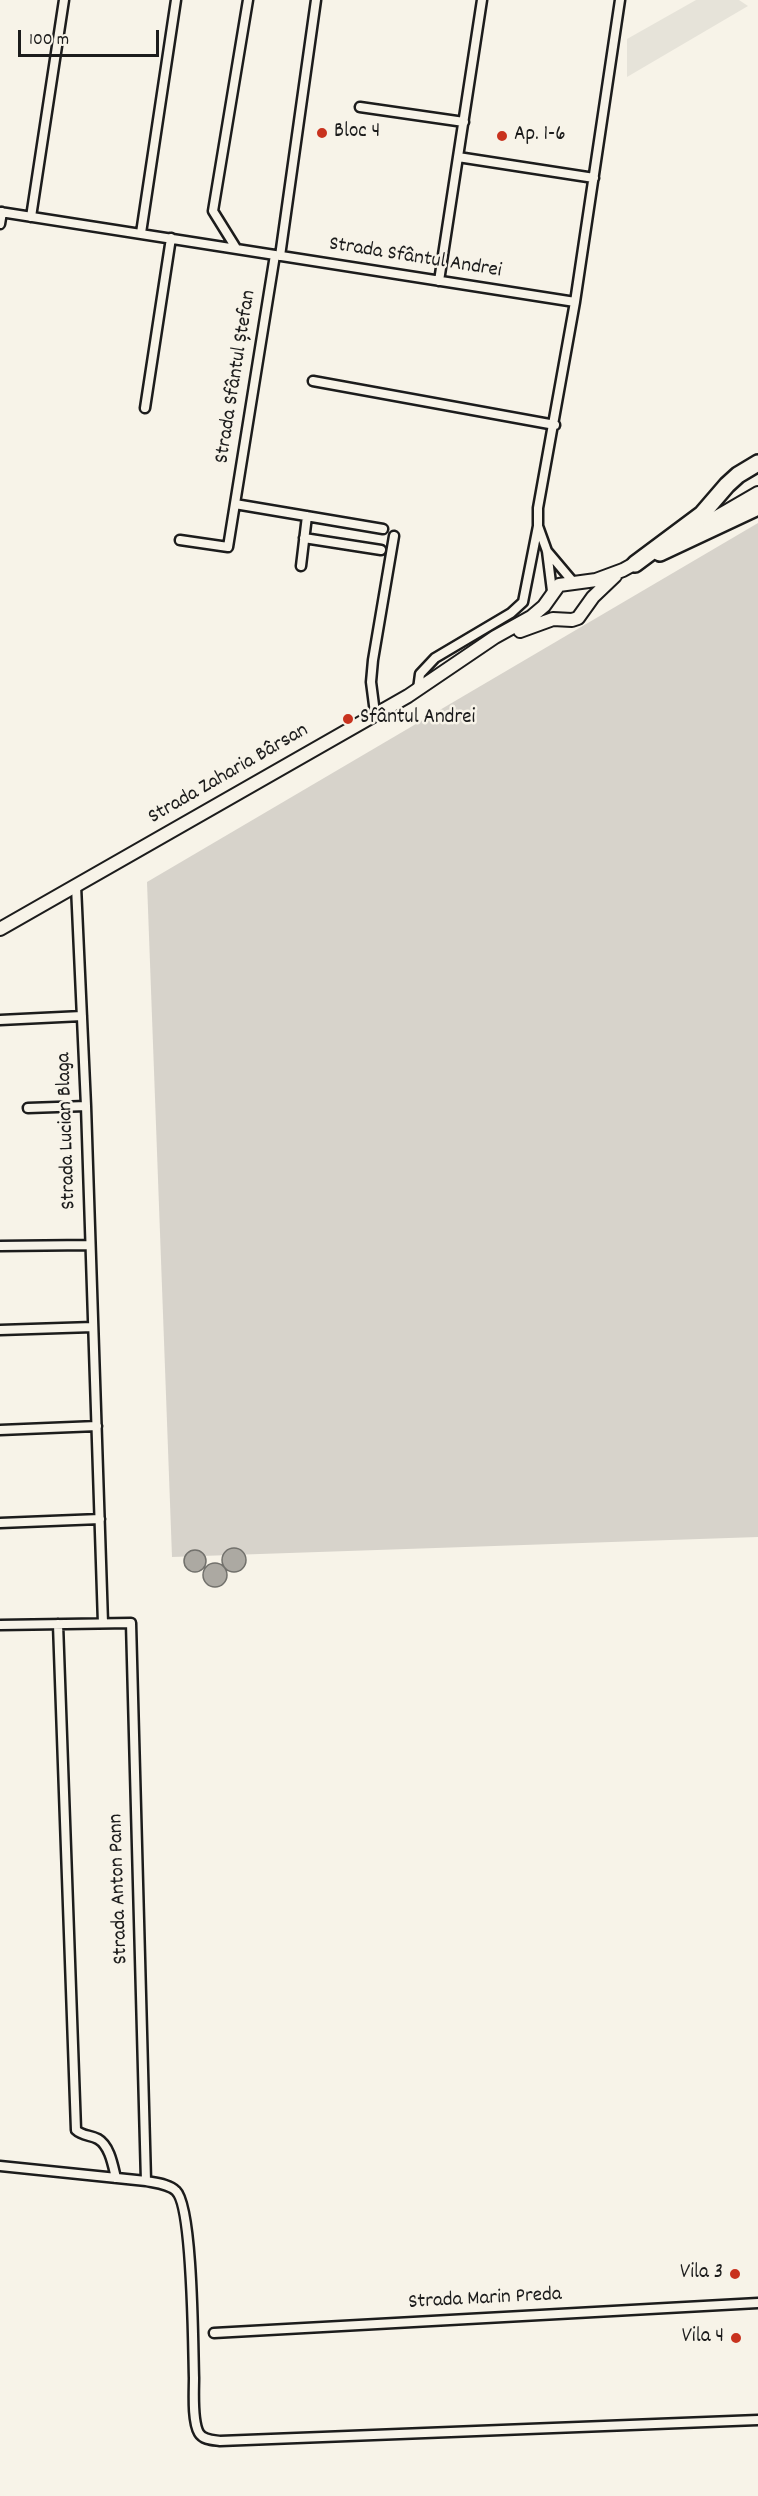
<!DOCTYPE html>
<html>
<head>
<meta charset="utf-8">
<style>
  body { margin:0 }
  #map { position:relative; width:758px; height:2496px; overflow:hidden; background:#f7f3e8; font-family:Dekko,sans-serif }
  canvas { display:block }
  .scale { position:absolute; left:18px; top:30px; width:141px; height:27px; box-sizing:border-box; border:3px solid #1c1c1c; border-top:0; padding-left:8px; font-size:18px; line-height:21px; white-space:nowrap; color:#1c1c1c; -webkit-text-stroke:4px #f7f3e8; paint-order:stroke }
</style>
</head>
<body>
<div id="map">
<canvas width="758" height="2496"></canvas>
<div class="scale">100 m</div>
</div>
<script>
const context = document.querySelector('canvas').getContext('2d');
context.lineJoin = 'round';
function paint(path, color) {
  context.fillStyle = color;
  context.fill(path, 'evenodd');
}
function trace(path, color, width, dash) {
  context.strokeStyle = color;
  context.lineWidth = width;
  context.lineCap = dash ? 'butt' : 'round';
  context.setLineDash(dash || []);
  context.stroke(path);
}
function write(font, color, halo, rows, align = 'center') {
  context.font = font + ' Dekko,sans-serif';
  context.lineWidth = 5;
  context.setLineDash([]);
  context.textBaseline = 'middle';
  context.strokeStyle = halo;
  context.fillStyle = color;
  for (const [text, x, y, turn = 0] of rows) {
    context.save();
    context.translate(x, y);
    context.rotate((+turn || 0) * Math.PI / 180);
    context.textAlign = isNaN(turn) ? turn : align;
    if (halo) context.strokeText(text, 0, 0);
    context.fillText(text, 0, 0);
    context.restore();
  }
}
const built = new Path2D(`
  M696,0H739L748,6L627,77V39Z`);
const green = new Path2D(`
  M758,523V1537L172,1557L147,882Z`);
const water = new Path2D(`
  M222 1560a12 12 0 1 1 24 0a12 12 0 1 1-24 0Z
  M184 1561a11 11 0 1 1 22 0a11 11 0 1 1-22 0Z
  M203 1575a12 12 0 1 1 24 0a12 12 0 1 1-24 0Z`);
const street = new Path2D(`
  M360,107L464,122
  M458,157L594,178
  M0,212L575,302
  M31,217L64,0
  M0,224L2,212
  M141,233L176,0
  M236,248L213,211L248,0
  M280,256L316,0
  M439,281L482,0
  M313,381L555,425
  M145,408L171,238
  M235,504L383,529
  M304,538L381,550
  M180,540L228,547L275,255
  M547,551L574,583
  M301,566L307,516
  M552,591L547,551L538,526V508L575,302L620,0
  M418,689L420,674L435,658L511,613L523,602L538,526
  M375,713L371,682L373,660L394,536
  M76,886L86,1106L103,1623
  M0,1020L82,1016
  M28,1108L86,1106
  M0,1246L90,1245
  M0,1330L93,1327
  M0,1430L97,1426
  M0,1523L100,1519
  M58,1624L76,2130C82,2136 91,2135 98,2139C110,2146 113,2166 116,2178
  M0,1625L131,1623L146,2181
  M0,2166L146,2181C156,2183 169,2184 176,2191C193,2207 193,2349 194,2378C194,2392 192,2421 199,2433C203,2440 213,2440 220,2441L758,2420
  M214,2333L758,2303`);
const secondary = new Path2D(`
  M689,533L758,493
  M520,631L553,619L572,620L578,618L593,597L615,576
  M0,929L408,696L495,637L531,617L544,606L559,585L596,580L623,570L643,559`);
const highway = new Path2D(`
  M660,553L758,507
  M635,564L702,514L727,485L738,475L758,463`);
const markers = [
  [322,133,6,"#c8321e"],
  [502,136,6,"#c8321e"],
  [348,719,6,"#c8321e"],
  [735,2274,6,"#c8321e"],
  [736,2338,6,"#c8321e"]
];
const poiNames = [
  ["Bloc 4",334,133],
  ["Ap. 1-6",514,136],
  ["Sfântul Andrei",360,719],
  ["Vila 3",723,2274,"right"],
  ["Vila 4",724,2338,"right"]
];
const streetNames = [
  ["Strada Sfântul Andrei",415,259,9],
  ["Strada Sfântul Ștefan",237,377,-81],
  ["Strada Zaharia Bârsan",229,775,-30],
  ["Strada Lucian Blaga",68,1131,-92],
  ["Strada Anton Pann",120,1889,-92],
  ["Strada Marin Preda",485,2300,-3]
];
paint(built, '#e6e3d9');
paint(green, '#d7d3cb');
paint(water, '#aca9a2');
trace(water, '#72716c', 1.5);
trace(street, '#1c1c1c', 13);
trace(secondary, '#1c1c1c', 16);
trace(highway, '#1c1c1c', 20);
trace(street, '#f7f3e8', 8);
trace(secondary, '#f7f3e8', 12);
trace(highway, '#f7f3e8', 15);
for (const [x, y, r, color] of markers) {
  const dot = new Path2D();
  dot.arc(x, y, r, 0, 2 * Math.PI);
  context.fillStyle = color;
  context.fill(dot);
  trace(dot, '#f7f3e8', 2);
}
write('21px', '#1c1c1c', '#f7f3e8', poiNames, 'left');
write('21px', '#1c1c1c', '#f7f3e8', streetNames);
</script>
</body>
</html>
